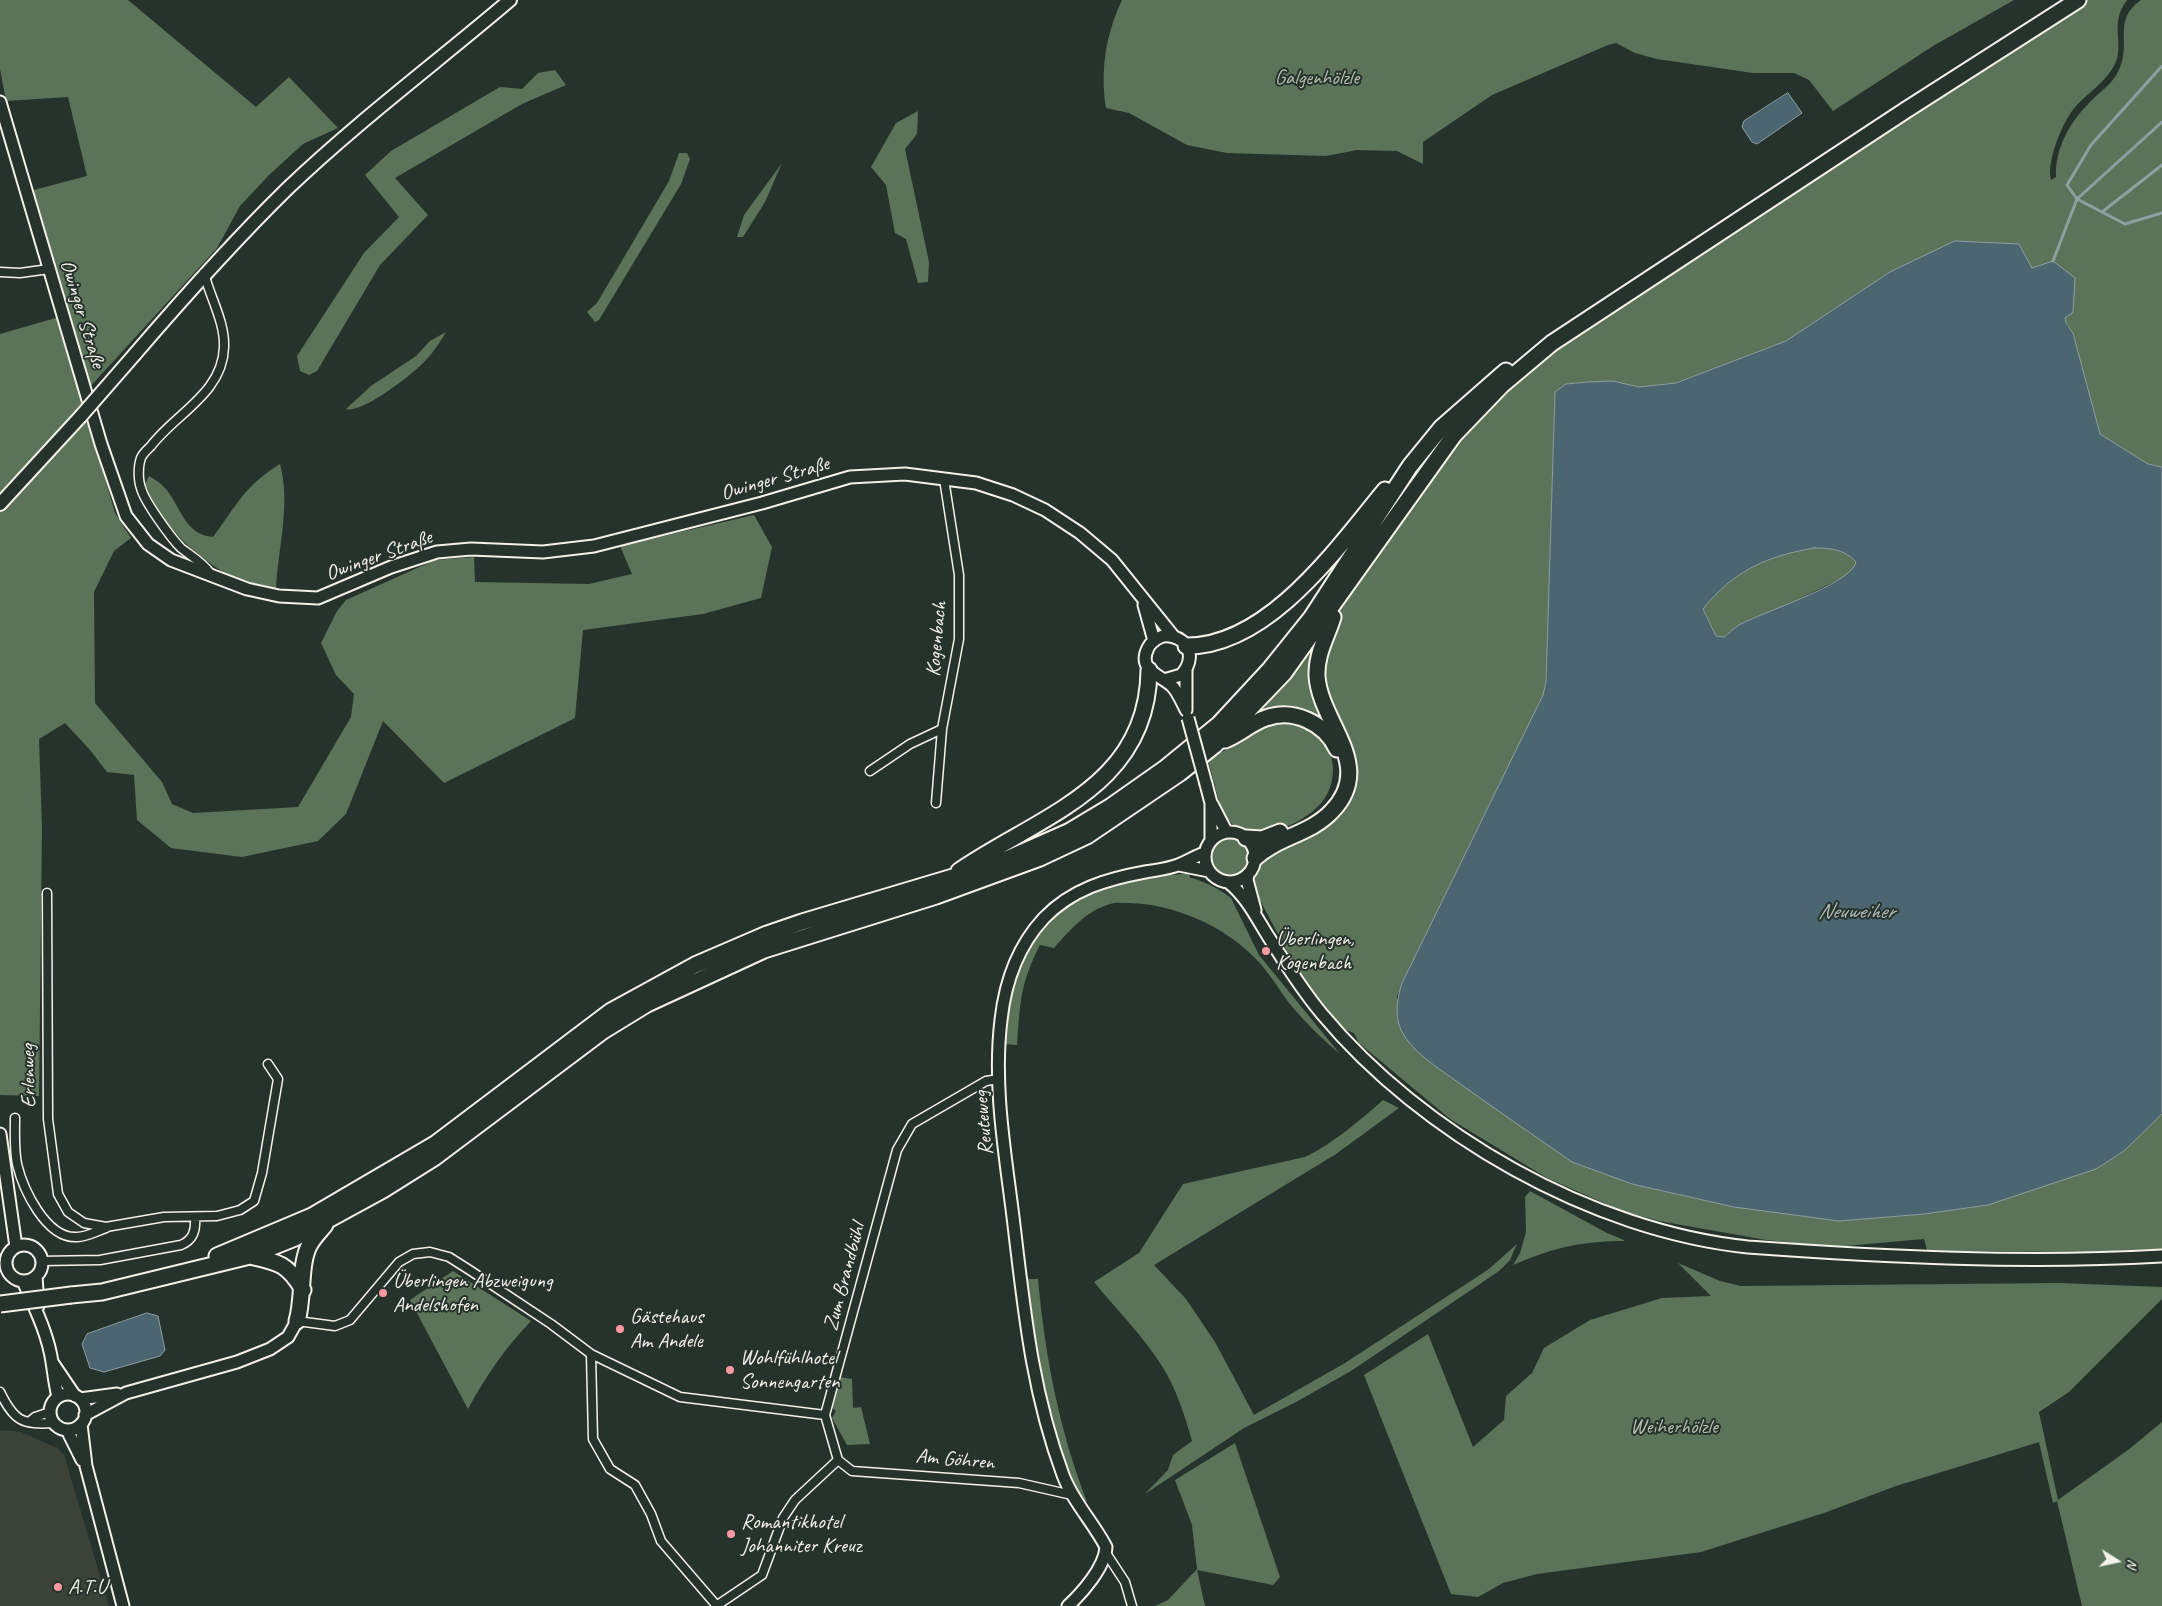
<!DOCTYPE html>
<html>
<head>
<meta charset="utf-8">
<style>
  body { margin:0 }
  #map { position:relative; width:2162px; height:1606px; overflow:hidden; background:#26332d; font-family:Caveat,sans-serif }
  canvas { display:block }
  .north { position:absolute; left:2092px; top:1536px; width:50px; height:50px; -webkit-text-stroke:4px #26332d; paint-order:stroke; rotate:100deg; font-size:14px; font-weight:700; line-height:20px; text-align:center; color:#f4f1e8 }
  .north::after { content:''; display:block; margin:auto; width:18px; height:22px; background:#f4f1e8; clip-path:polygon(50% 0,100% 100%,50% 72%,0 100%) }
</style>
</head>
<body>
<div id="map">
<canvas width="2162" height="1606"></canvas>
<div class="north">N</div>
</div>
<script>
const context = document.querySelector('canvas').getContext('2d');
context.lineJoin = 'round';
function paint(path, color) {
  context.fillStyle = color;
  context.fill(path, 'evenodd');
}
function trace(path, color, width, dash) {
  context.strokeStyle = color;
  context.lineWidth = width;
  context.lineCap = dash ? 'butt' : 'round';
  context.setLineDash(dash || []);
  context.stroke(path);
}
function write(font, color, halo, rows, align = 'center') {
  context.font = font + ' Caveat,sans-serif';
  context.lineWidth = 4;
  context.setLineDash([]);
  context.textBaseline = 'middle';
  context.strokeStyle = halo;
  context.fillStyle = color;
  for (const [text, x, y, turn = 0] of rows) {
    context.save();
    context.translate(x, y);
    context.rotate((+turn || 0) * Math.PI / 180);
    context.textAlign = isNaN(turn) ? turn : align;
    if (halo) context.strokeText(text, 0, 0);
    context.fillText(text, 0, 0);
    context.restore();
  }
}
const built = new Path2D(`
  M0,1430L21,1432L57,1448L64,1455L109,1606H0Z`);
const green = new Path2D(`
  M0,0H128L256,107L289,77L338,128L303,144L268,176L240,206L217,248L88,389L30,191L87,176L68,97L6,101L0,69Z
  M1122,0H2014L1933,46L1833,111L1809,80L1794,73H1753L1657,59L1635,53L1616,43L1608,45L1492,95L1423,142V164L1397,151L1357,150L1326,156L1227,153L1187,145L1129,113L1106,108C1100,70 1106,34 1122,0Z
  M2078,0H2127C2108,25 2126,44 2114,66C2105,82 2089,92 2077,105C2063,119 2046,162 2051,180L2056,177C2055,145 2072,119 2095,97C2103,90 2113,82 2118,72C2133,42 2111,21 2141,0H2162V467L2148,464L2100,434L2073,333L2032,268L1890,272L1786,341L1675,383L1639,387L1613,381L1588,382L1566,384L1555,392L1546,682L1543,695L1402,983L1397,997L1406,1039L1431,1063L1572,1162L1632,1184L1734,1207L1839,1221L1924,1214L1988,1205L2096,1169L2124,1151L2162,1114V1249L2088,1252L1938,1251L1927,1250L1924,1239L1834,1247L1766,1240L1659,1221L1622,1211L1547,1178L1450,1119L1359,1043L1354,1033L1343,1029L1297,970L1254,889L1244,878C1234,882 1224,884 1215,877C1181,852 1236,805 1254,851L1313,827L1348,781L1317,676L1338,602L1454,435L1552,343Z
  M555,70L566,85L522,104L395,178L428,215L380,265L317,371L309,375L300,371L297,356L364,253L399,217L365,175L391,151L500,87L522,89L538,73Z
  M918,111L917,134L905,149L929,262L928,282L918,283L906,239L895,233L886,185L871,167L896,123Z
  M679,153H687L690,159L681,184L599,320L595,322L587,312L597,303L669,181Z
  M782,163L765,202L743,237H737L744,215Z
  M59,317L115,513L131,538L114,551L94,592L95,703L162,782L172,804L193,813L298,807L351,717L354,694L336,675L321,643L337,611L346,600L435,560L474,557L475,582L589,584L632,574L620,546L754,515L772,547L761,598L703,614L583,630L575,718L444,783L383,721L346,814L318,841L242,857L171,848L137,820L134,775L107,772L90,750L65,723L39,739L42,828L39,1096L0,1095V334Z
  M446,332C440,342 433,353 425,361C413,374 362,414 346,409L371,386L416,356L430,341Z
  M280,464C291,505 278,547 276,589C262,587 248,584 235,578C198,560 159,523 145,484L149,476C154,479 161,483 165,488C181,506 184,535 213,537C237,505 244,486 280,464Z
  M1814,548C1831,548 1844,549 1856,562L1855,568L1848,575L1770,613L1739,625L1724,637L1716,636L1703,608C1735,571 1766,556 1814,548Z
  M1312,651C1310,679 1316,701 1326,727L1257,714Z
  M1292,722C1300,725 1309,728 1316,733C1337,749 1338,783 1322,802C1302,826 1255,845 1230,822C1219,812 1213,775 1208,761L1268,723Z
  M1189,873L1190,878C1200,879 1223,891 1231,898L1259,955L1340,1054C1321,1038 1305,1022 1289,1003C1278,988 1268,971 1255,958C1223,925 1173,904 1129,903C1123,903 1115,902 1110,904C1086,911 1070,930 1054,948L1040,945C1020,984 1020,1003 1017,1045L1004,1044C1010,989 1023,936 1072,904C1079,900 1087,893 1095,890C1125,879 1157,877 1189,873Z
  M1383,1100L1399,1108L1336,1154L1154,1265L1186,1299L1215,1342L1254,1415L1345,1363L1489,1269L1517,1244L1510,1260L1499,1271L1351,1371L1296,1402L1244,1428L1145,1494L1168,1470L1173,1455L1192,1441C1185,1416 1176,1388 1162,1366C1143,1336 1117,1310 1094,1282L1139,1253L1183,1184L1305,1157C1334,1143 1359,1121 1383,1100Z
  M1530,1191L1607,1233L1624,1240V1241C1585,1240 1548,1249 1513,1265L1520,1253L1526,1232L1525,1197Z
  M1678,1263L1720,1281L1741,1286L2060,1283L2162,1287V1299L2069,1392L2039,1412L2058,1500L2128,1450L2162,1422V1606H2082L2057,1501L2053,1503L2039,1442L1896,1486L1824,1513L1701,1552L1537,1574L1503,1583L1478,1597L1451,1594L1364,1375L1428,1334L1473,1447L1504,1420L1506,1396L1532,1373L1544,1348L1590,1320L1662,1298L1711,1296Z
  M453,1271L531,1321C506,1347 485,1377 468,1409L410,1300Z
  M1027,1279H1038C1045,1356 1059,1429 1087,1502L1082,1501C1049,1430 1035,1356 1027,1279Z
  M839,1377L852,1379L853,1408L861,1407L870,1444L847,1445L832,1418L836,1411L831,1407Z
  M1235,1443L1280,1577L1273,1585L1197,1570L1205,1606H1155L1168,1600L1197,1569L1192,1525L1175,1480Z`);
const water = new Path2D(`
  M1788,93L1802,113L1757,144L1752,142L1742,127L1744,121Z
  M1955,241L2019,244L2032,268L2053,261L2075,278L2073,312L2065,318L2066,323L2073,333L2100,434L2148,464L2162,467V1114L2124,1151L2096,1169L1988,1205L1924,1214L1839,1221L1734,1207L1632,1184L1572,1162C1532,1134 1492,1107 1452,1078C1435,1066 1412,1051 1402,1032C1394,1016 1397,999 1402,983L1543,695L1546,682L1555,392L1566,384L1588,382L1613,381L1639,387L1676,383L1786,341L1890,272ZM1814,548C1830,548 1844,549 1856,562C1852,584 1760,613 1739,625C1734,628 1729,634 1724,637L1716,636L1703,609C1733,571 1767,556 1814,548Z
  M147,1313L158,1316L165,1350L160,1356L104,1372L90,1368L82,1344L87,1334Z`);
const stream = new Path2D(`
  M2162,66L2091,145L2067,185L2077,199L2162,122
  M2102,212L2162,165
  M2053,261L2077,199L2125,224L2162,213`);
const street = new Path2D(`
  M0,272L20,273L49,269
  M204,273C210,297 225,322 224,347C223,393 175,414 151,446C148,449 143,453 141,458C138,466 138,480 141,488C144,501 171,538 181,548C191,556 203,563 210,573
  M870,771L910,744L942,729
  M936,803L942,729L959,639V575L944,479
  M47,893L48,1119L58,1194L68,1212L84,1223L106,1227L164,1217L217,1216L240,1210L254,1201L262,1173L278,1079L268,1064
  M15,1118C15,1133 14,1149 17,1164C23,1189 46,1239 77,1237C87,1237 97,1231 106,1228
  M41,1261L100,1260L181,1245C193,1240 196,1231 195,1217
  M297,1321L335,1326L350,1320L399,1262L413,1254L430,1252L449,1257L471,1271L551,1324L591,1354L680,1397L825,1415L897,1150L912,1124L986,1081L999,1079
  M591,1354L593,1439L610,1469L635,1485L651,1514L661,1541L717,1606
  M0,1392C14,1421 22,1425 54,1423
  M29,1422L35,1417L50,1412
  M838,1460L852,1471L1019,1483L1072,1495
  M1106,1553L1125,1582L1132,1606
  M716,1606L762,1575L783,1518L795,1500L838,1460L825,1415`);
const secondary = new Path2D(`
  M0,102L101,444L126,516L148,544L171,560L247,589L279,596L318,598L391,567L437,552L471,549L543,552L594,546L762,503L850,477L905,474L976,483L1013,495L1045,510L1080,533L1112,560L1174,637
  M1144,605L1154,641
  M1186,671V709
  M1164,680L1181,675C1191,665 1193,650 1182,641C1177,637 1169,635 1163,636C1157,638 1151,642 1148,648C1137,670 1160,675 1172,686C1178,692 1182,702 1186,710
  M1206,784L1211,803V840
  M1212,804L1226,831
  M1205 857a25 25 0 1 1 50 0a25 25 0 1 1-50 0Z
  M1179,865L1209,871
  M1248,874L1247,880L1255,910
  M1228,882C1246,896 1256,917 1268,936C1285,963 1302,990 1322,1014C1422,1134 1592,1231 1748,1247C1886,1257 2024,1264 2162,1256
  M0,1134L16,1247
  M6 1263a18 18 0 1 1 36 0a18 18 0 1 1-36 0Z
  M36,1276L38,1306
  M23,1281C34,1306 48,1334 52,1362C54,1375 55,1385 58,1397
  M52,1362L75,1396
  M50 1412a18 18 0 1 1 36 0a18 18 0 1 1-36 0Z
  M80,1399L117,1394
  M85,1415L126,1393L237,1362L270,1349L288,1337L297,1321
  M81,1424L86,1466L123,1606
  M67,1430L82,1460
  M1068,1606C1082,1593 1105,1567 1106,1547C1093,1522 1073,1502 1063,1475C1031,1389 1024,1307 1013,1217C1005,1152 993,1086 1001,1020C1005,983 1018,946 1044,918C1072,889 1107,879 1145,872C1156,870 1168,869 1178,865C1187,862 1195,856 1205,853`);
const primary = new Path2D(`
  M135,354C184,297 233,242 287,189C357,122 436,63 510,0
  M0,504L81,416`);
const highway = new Path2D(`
  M1186,646C1268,647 1338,547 1385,490
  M1225,740C1240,734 1251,723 1266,718C1293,708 1325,723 1337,749
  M1246,838L1262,839L1280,832
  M1255,858C1277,837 1311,834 1332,811C1376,765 1320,723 1317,676C1316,654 1327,637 1333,617
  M959,871C1041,815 1148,787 1149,670
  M217,1256L312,1216L435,1144L611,1011L695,965L767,934L802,922L993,865L1070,831L1110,807L1164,769L1219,724L1270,669L1311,618L1410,466L1441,428L1506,371
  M250,1256C278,1262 288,1264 303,1290
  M71,1295L102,1292L250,1256L295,1238L383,1190L434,1158L603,1031L647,1004L764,950L936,896L1040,858L1087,836L1180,773L1215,745L1284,673L1454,435L1502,385L1552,343L1906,110L2078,0
  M297,1321C304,1298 299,1263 310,1244C314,1237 320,1231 325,1225`);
const secondaryBridge = new Path2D(`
  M1188,718L1206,784`);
const primaryBridge = new Path2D(`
  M81,416L135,354`);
const highwayBridge = new Path2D(`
  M0,1304L71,1295`);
const markers = [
  [1266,951,5,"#ff9aa2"],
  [383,1293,5,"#ff9aa2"],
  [620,1329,5,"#ff9aa2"],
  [730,1370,5,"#ff9aa2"],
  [731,1534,5,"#ff9aa2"],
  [58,1587,5,"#ff9aa2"]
];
const parkNames = [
  ["Galgenhölzle",1317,78],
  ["Weiherhölzle",1674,1427]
];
const streetNames = [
  ["Owinger Straße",82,314,73],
  ["Owinger Straße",775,479,-16],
  ["Owinger Straße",379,556,-20],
  ["Kogenbach",937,639,-85],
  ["Erlenweg",29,1076,-91],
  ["Reuteweg",984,1123,-95],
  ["Zum Brandbühl",845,1277,-75],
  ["Am Göhren",955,1460,5]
];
const poiNames = [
  ["Überlingen,",1276,939],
  ["Kogenbach",1276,963],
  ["Überlingen Abzweigung",393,1281],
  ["Andelshofen",393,1305],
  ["Gästehaus",630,1317],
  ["Am Andele",630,1341],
  ["Wohlfühlhotel",740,1358],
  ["Sonnengarten",740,1382],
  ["Romantikhotel",741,1522],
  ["Johanniter Kreuz",741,1546],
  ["A.T.U",68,1587]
];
const waterNames = [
  ["Neuweiher",1856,912]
];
paint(built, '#3b4339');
paint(green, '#5b7459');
paint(water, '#4c6671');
trace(water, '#8f9ea1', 1);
trace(stream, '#8f9ea1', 3);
trace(street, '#f4f1e8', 11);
trace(secondary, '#f4f1e8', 15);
trace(primary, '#f4f1e8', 16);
trace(highway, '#f4f1e8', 19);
trace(street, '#26332d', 8);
trace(secondary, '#26332d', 11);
trace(primary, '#26332d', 12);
trace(highway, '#26332d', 15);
trace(secondaryBridge, '#f4f1e8', 15, []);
trace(primaryBridge, '#f4f1e8', 16, []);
trace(highwayBridge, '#f4f1e8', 19, []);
trace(secondaryBridge, '#26332d', 11);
trace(primaryBridge, '#26332d', 12);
trace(highwayBridge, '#26332d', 15);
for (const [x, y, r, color] of markers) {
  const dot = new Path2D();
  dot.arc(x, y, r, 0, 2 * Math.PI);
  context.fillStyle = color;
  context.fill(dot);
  trace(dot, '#26332d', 2);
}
write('21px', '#b7bfaf', '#26332d', parkNames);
write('21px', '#f4f1e8', '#26332d', streetNames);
write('21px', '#f4f1e8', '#26332d', poiNames, 'left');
write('italic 22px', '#b1b9b8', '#26332d', waterNames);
</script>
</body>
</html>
